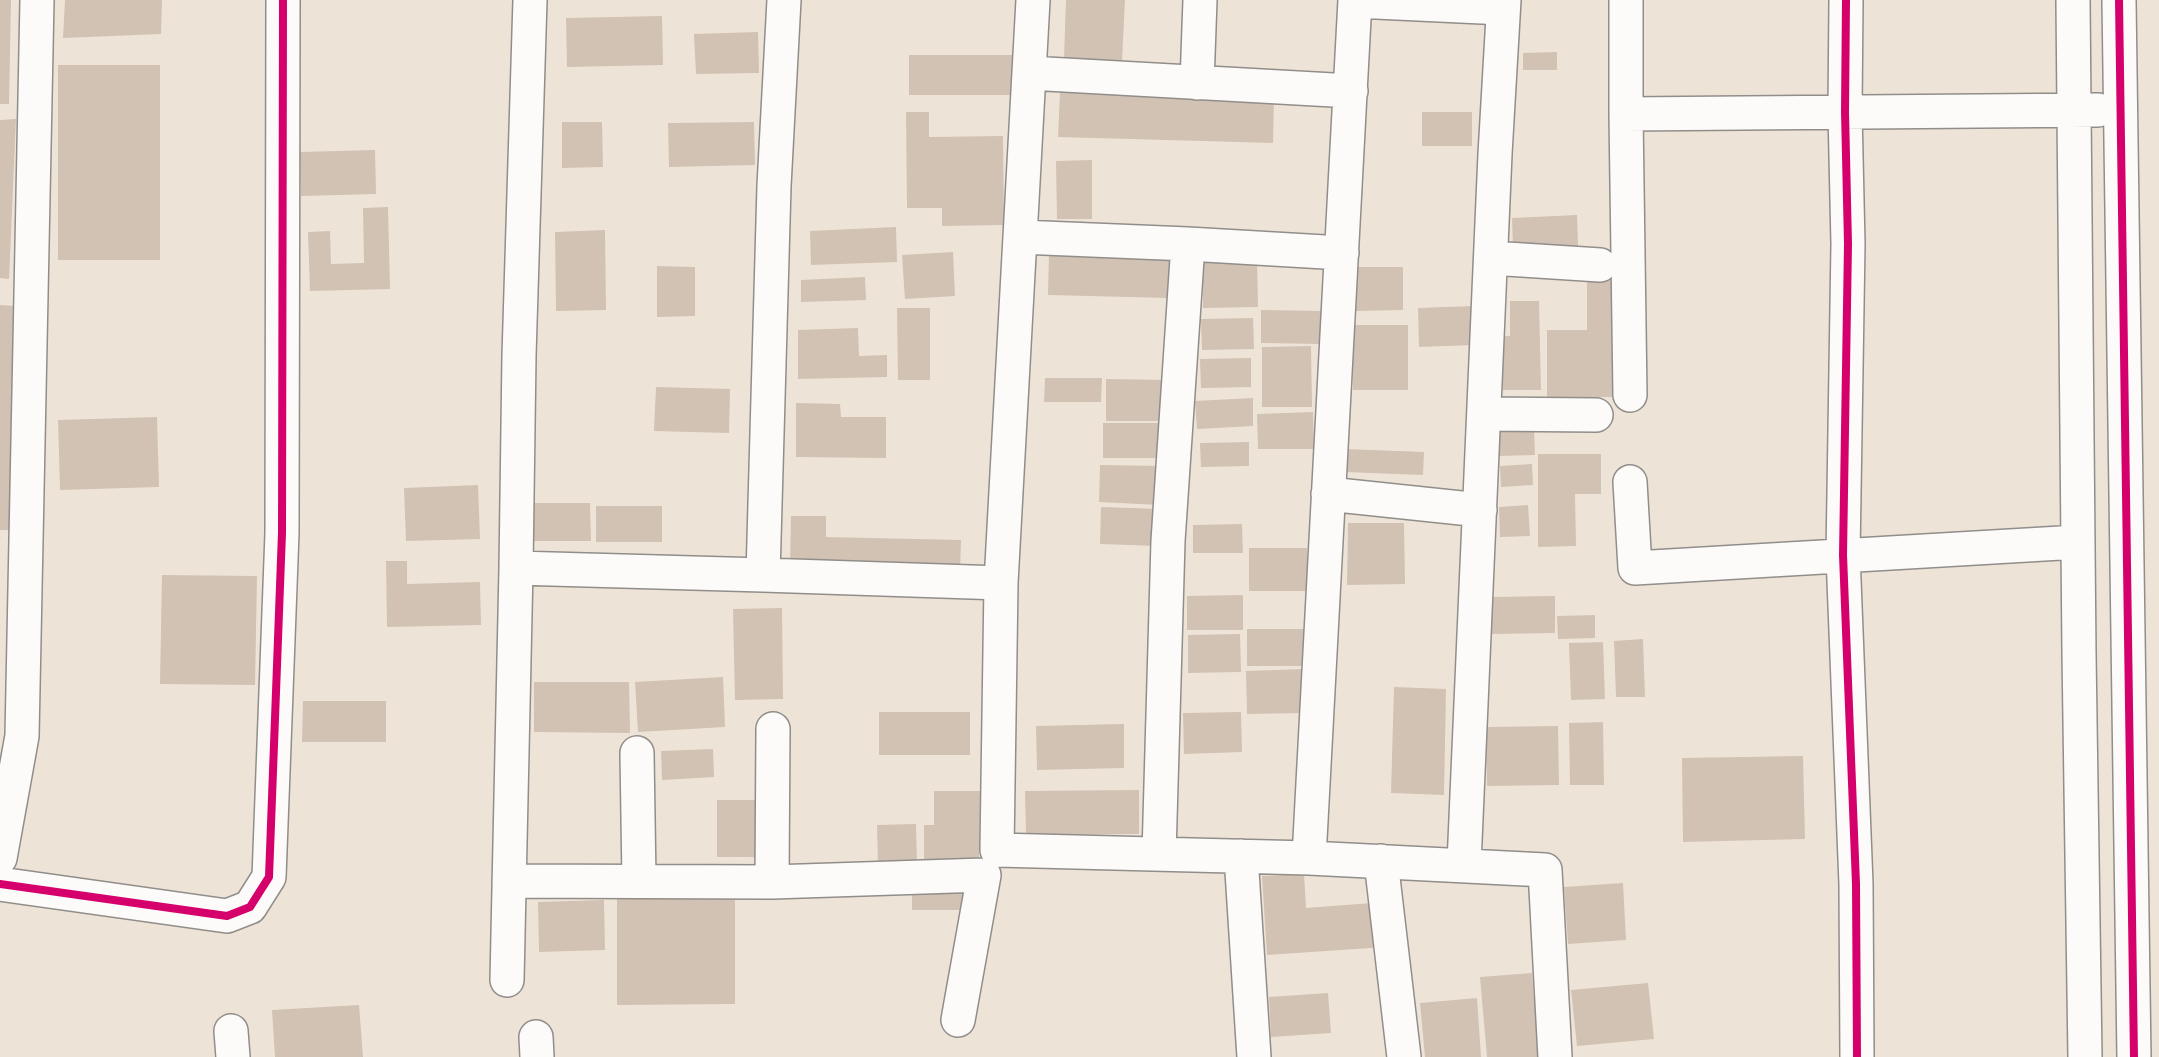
<!DOCTYPE html>
<html>
<head>
<meta charset="utf-8">
<style>
	body { margin:0 }
	canvas { display:block; background:#ede4d7 }
</style>
</head>
<body>
<canvas width="2159" height="1057"></canvas>
<script>
const g = document.querySelector('canvas').getContext('2d');
g.lineJoin = 'round';
function paint(path, color) { g.fillStyle = color; g.fill(path, 'evenodd'); }
const toPath = rows => new Path2D(rows.map(r => 'M' + r).join(''));
function stroke(path, color, width, dash) { g.strokeStyle = color; g.lineWidth = width; g.lineCap = dash ? 'butt' : 'round'; g.setLineDash(dash || []); g.stroke(path); }
paint(toPath([
	[0,0,11,0,9,104,0,104],
	[65,0,162,0,161,34,63,38],
	[1066,0,1125,0,1122,61,1064,58],
	[662,16,663,65,567,67,566,18],
	[758,32,759,73,696,74,694,34],
	[1557,52,1557,70,1523,70,1523,53],
	[909,55,1013,55,1014,95,909,95],
	[58,65,160,65,160,260,58,260],
	[1060,92,1274,98,1273,143,1058,137],
	[906,112,929,112,929,137,1003,136,1004,225,942,226,942,208,907,208],
	[1422,112,1472,112,1472,146,1422,146],
	[16,119,9,279,0,278,0,120],
	[562,122,602,122,603,167,562,168],
	[754,122,755,165,669,167,668,123],
	[375,150,376,194,301,196,300,152],
	[1092,160,1092,219,1057,219,1056,161],
	[388,207,390,289,310,291,308,232,330,231,331,264,364,263,363,208],
	[1577,215,1578,246,1513,248,1512,218],
	[896,227,897,262,811,265,810,231],
	[605,230,606,310,556,311,555,232],
	[953,252,955,296,905,299,902,255],
	[1049,252,1171,254,1170,298,1048,295],
	[1257,258,1258,307,1203,308,1203,259],
	[657,266,695,267,695,316,657,317],
	[1355,267,1403,267,1403,310,1356,311],
	[1587,276,1616,276,1617,397,1547,397,1547,330,1587,330],
	[865,277,866,300,801,302,801,280],
	[1510,301,1539,301,1541,390,1503,390,1503,336,1510,336],
	[0,305,16,306,9,530,0,530],
	[1473,306,1474,345,1419,347,1418,308],
	[897,308,930,308,930,380,898,380],
	[1261,310,1322,311,1321,344,1261,343],
	[1253,318,1254,349,1202,350,1201,319],
	[1353,325,1408,325,1408,390,1353,390],
	[858,328,859,356,887,355,887,377,798,379,798,330],
	[1311,346,1312,407,1262,407,1262,347],
	[1251,358,1251,387,1201,388,1200,359],
	[1045,378,1102,378,1101,402,1044,402],
	[1106,379,1167,380,1167,421,1106,421],
	[656,387,730,389,729,433,654,431],
	[1253,398,1253,426,1197,429,1195,401],
	[796,403,840,404,841,417,886,417,886,458,796,457],
	[1313,412,1314,449,1258,449,1257,414],
	[157,417,159,487,60,490,58,420],
	[1103,423,1160,423,1160,458,1103,458],
	[1534,430,1535,455,1499,456,1498,431],
	[1249,442,1249,466,1201,467,1200,443],
	[1345,449,1424,452,1423,475,1344,472],
	[1538,454,1601,454,1601,494,1575,494,1576,546,1538,547],
	[1532,464,1533,485,1501,487,1500,466],
	[1100,465,1161,466,1160,505,1099,502],
	[478,485,480,539,406,541,404,488],
	[534,503,590,503,591,541,534,541],
	[1528,505,1530,536,1500,537,1499,507],
	[596,506,662,506,662,542,596,542],
	[1101,507,1159,509,1157,546,1100,544],
	[791,516,826,516,826,537,961,540,960,573,790,568],
	[1348,523,1404,523,1405,584,1347,585],
	[1242,524,1243,553,1193,553,1193,525],
	[1249,548,1307,548,1307,591,1249,591],
	[386,561,407,561,407,584,480,582,481,625,387,627],
	[162,575,257,576,255,685,160,684],
	[1243,595,1243,630,1187,630,1187,596],
	[1555,596,1555,633,1492,634,1492,597],
	[782,608,783,699,735,700,733,609],
	[1595,615,1595,638,1558,639,1557,616],
	[1247,629,1307,629,1306,666,1247,666],
	[1240,634,1241,672,1188,673,1188,635],
	[1643,639,1645,697,1616,697,1614,641],
	[1603,642,1605,699,1571,700,1569,643],
	[1304,669,1304,713,1247,714,1246,671],
	[723,677,725,727,638,732,635,682],
	[534,682,629,682,630,733,534,732],
	[1394,687,1446,689,1444,795,1391,793],
	[303,701,386,701,386,742,302,742],
	[879,712,970,712,970,755,879,755],
	[1241,712,1242,752,1184,754,1183,713],
	[1603,722,1604,785,1570,785,1569,723],
	[1124,724,1124,768,1037,770,1036,726],
	[1558,726,1559,785,1487,786,1486,727],
	[713,749,714,777,662,780,661,751],
	[1803,756,1805,839,1683,842,1682,758],
	[1139,790,1139,834,1026,835,1025,791],
	[934,791,980,791,979,870,924,870,924,825,934,825],
	[717,800,762,800,762,857,717,857],
	[916,824,917,865,878,867,877,825],
	[1304,874,1306,908,1372,903,1385,947,1267,955,1262,876],
	[912,880,969,880,969,910,912,910],
	[1623,883,1626,940,1568,944,1564,887],
	[617,884,735,897,735,1004,617,1005],
	[604,900,605,950,539,952,538,902],
	[1532,973,1539,1057,1487,1057,1480,977],
	[1648,983,1654,1039,1577,1046,1571,990],
	[1328,993,1331,1033,1271,1037,1269,997],
	[1477,998,1481,1057,1425,1057,1420,1003],
	[359,1005,363,1057,275,1057,272,1010]
]), '#d2c2b3');
const minor = toPath([
	[1626,0,1626,114,1630,395],
	[1846,0,1845,112,1848,244,1843,555,1856,884,1857,1057],
	[2073,0,2079,653,2085,1057],
	[2119,0,2134,1057],
	[1355,1,1503,8],
	[1029,73,1351,91],
	[1197,83,1200,0],
	[1626,114,2098,110],
	[1020,237,1188,244,1342,253],
	[1491,258,1600,265],
	[1485,414,1596,415],
	[1630,482,1635,568,2078,542],
	[1328,494,1480,510],
	[516,568,763,575,774,186,784,0],
	[763,575,1001,583,1033,0],
	[1001,583,997,850,1309,858,1545,870,1555,1057],
	[637,753,639,881],
	[1159,854,1168,541,1188,244],
	[1241,856,1254,1057],
	[0,858,22,736,37,0],
	[1309,858,1355,0],
	[1381,861,1404,1057],
	[1464,864,1495,154,1504,0],
	[509,881,772,882,984,875,958,1020],
	[772,882,773,729],
	[0,884,227,916,250,907,269,877,282,533,283,0],
	[507,980,516,568,519,356,530,0],
	[231,1031,233,1057],
	[536,1037,537,1057]
]);
stroke(minor, '#918d8a', 36);
stroke(minor, '#fcfbf9', 33);
stroke(toPath([
	[1846,0,1845,112,1848,244,1843,555,1856,884,1857,1057],
	[2119,0,2134,1057],
	[0,884,227,916,250,907,269,877,282,533,283,0]
]), '#d6006c', 8);
</script>
</body>
</html>
